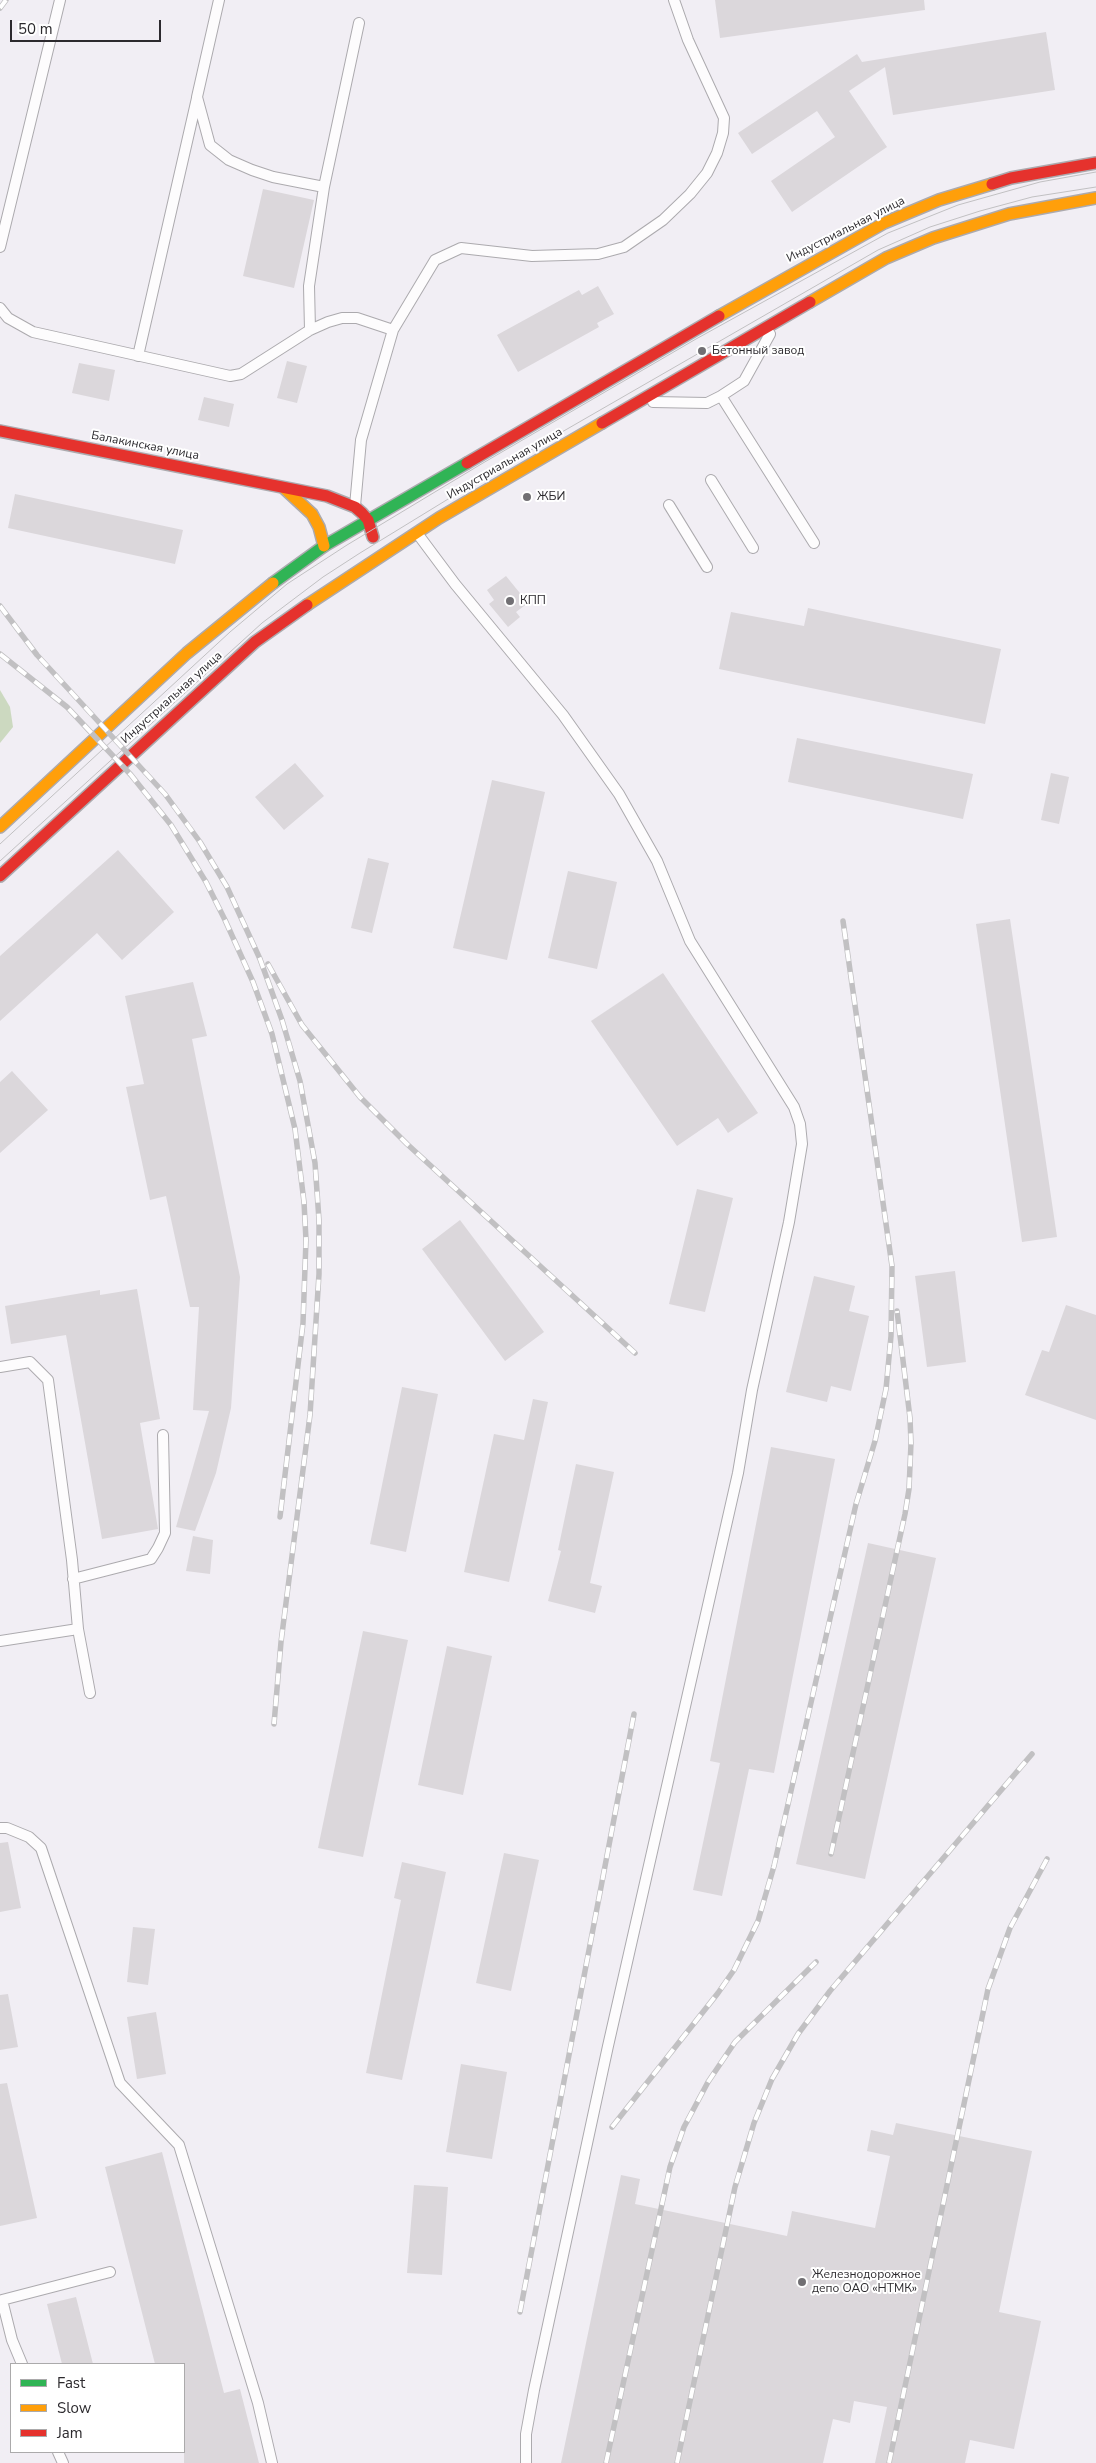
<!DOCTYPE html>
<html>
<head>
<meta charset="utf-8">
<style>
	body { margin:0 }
	#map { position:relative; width:1096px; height:2463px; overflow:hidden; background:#f1eef4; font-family:"Nunito Sans",sans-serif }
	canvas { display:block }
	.legend { position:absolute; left:10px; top:2363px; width:175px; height:90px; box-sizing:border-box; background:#fff; border:1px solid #abaaab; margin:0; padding:6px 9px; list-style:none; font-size:15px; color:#2c2a2e }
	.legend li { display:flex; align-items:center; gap:10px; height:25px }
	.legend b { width:25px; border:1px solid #abaaab }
	.scale { position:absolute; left:10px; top:20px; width:151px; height:22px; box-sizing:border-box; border:2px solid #2c2a2e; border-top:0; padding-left:6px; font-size:15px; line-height:18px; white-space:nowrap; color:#2c2a2e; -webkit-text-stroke:4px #fff; paint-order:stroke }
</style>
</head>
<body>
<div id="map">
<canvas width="1096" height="2463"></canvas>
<ul class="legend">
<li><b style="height:6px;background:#30b455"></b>Fast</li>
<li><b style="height:6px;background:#ff9f0a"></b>Slow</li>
<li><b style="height:6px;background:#e5322d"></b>Jam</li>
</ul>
<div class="scale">50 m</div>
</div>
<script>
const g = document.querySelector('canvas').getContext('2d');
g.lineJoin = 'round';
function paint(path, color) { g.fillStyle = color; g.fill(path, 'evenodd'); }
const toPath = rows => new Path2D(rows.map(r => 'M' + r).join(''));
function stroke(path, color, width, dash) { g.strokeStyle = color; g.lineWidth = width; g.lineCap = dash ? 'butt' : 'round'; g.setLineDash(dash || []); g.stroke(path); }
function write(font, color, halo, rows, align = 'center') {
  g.font = font + ' "Nunito Sans",sans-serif'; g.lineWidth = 4; g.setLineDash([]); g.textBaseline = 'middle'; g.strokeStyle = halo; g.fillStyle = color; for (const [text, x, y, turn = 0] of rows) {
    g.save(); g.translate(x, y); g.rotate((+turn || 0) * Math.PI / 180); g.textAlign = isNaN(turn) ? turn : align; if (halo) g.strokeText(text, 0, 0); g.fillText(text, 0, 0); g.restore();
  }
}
paint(toPath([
	[0,690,10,707,13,727,0,743]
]), '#ccd9c0');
paint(toPath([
	[715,0,924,0,925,10,720,38],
	[1046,32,1055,90,893,115,885,67,849,91,887,147,792,212,771,181,835,137,817,111,752,154,738,133,857,54,862,62],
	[263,189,314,200,294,288,243,276],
	[598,286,614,314,597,323,599,327,518,372,497,335,579,290,582,295],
	[287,361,307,366,297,403,277,398],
	[79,363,115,370,109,401,72,393],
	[204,397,234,404,229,427,198,420],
	[15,494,183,530,175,564,8,528],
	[506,576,528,603,516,612,520,617,508,627,489,604,494,600,487,590],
	[808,608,1001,649,985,724,719,669,731,612,804,626],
	[797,738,973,774,963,819,788,782],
	[295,763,324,796,284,830,255,797],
	[1051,773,1069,777,1059,824,1041,820],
	[492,780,545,792,507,960,453,948],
	[118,850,174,912,122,960,97,933,0,1021,0,956],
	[368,858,389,863,372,933,351,928],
	[568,871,617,882,597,969,548,958],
	[1010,919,1057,1237,1022,1242,976,924],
	[663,973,758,1113,728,1133,718,1118,677,1146,591,1021],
	[193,982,207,1036,192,1039,240,1277,231,1408,216,1473,195,1531,176,1527,209,1411,193,1410,199,1307,190,1307,166,1196,150,1200,126,1087,144,1084,125,996],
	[12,1071,48,1110,0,1153,0,1082],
	[697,1189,733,1198,705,1312,669,1304],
	[460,1220,544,1332,505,1361,422,1249],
	[955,1271,966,1362,927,1367,915,1276],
	[814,1276,855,1286,849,1311,869,1316,851,1391,831,1386,827,1402,786,1392],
	[137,1289,160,1419,140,1423,158,1529,102,1539,66,1335,11,1344,5,1306,100,1290,100,1295],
	[1066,1305,1096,1315,1096,1420,1025,1395,1042,1350,1049,1352],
	[402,1387,438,1394,406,1552,370,1544],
	[533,1399,548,1402,509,1582,464,1572,494,1434,524,1440],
	[771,1447,835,1459,774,1773,749,1769,722,1896,693,1890,720,1763,710,1761],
	[576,1464,614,1472,590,1583,602,1586,595,1613,548,1601,561,1551,558,1550],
	[193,1536,213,1540,210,1574,186,1571],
	[868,1543,936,1558,865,1879,796,1864],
	[363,1631,408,1640,363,1857,318,1848],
	[447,1646,492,1656,463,1795,418,1785],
	[8,1842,21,1908,0,1912,0,1843],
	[504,1853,539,1860,511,1991,476,1983],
	[402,1862,446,1872,402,2080,366,2073,401,1900,394,1898],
	[133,1927,155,1929,148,1985,127,1982],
	[8,1994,18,2047,0,2050,0,1995],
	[156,2012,166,2074,137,2079,127,2017],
	[461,2064,507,2072,492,2159,446,2152],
	[7,2083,37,2218,0,2226,0,2084],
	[896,2123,1032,2151,999,2312,1041,2321,1014,2449,970,2440,965,2463,875,2463,887,2407,854,2401,850,2423,833,2419,823,2463,561,2463,621,2175,640,2179,635,2204,787,2236,792,2211,875,2228,890,2156,867,2151,871,2130,893,2135],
	[162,2152,224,2393,240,2389,259,2463,184,2463,184,2364,155,2364,105,2167],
	[414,2185,448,2187,442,2275,407,2273],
	[76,2297,93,2364,62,2364,47,2304]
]), '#dbd7db');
const lane = toPath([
	[219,0,197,97,210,145,229,160,252,170,273,177,324,187,309,286,310,330],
	[324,187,359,23],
	[0,247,60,0],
	[0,308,8,318,33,332,230,376,241,374,310,330,328,322,342,318,357,318,393,330],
	[138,356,197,98],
	[721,396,814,543],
	[653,402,707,403,721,396,744,381,770,334],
	[711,480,753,548],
	[669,505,707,567],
	[355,506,361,440,393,330,435,260,461,248,532,256,598,254,624,247,663,220,690,194,707,173,717,153,723,133,724,118,688,40,674,0],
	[417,533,455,584,563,715,619,794,657,861,690,941,794,1107,800,1124,802,1144,789,1222,752,1390,738,1473,608,2046,534,2390,526,2434,526,2463],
	[0,1367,30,1362,48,1380,72,1560,78,1629,90,1693],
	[73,1579,151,1559,158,1548,165,1533,163,1435],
	[0,1641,78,1629],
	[0,1828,7,1828,29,1837,41,1848,120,2083,179,2145,258,2403,272,2463],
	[2,2300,110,2272],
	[0,2301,2,2300,12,2340,22,2364],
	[58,2452,63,2463]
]);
const fast = toPath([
	[273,583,324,546,467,463]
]);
const slow = toPath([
	[810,302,886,258,933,238,1009,214,1096,198],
	[719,316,884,223,939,200,992,184],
	[285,489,312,514,319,527,324,546],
	[307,605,439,518,602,423],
	[0,827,187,653,273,583]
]);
const jam = toPath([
	[992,184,1011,178,1096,163],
	[602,423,810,302],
	[0,431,327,496,355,507,362,513,368,520,373,537],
	[467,463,719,316],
	[0,876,255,642,307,605]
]);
stroke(lane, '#acaaae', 12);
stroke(fast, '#acaaae', 14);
stroke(slow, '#acaaae', 14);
stroke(jam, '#acaaae', 14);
stroke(lane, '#fdfcfd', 10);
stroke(fast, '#30b455', 11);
stroke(slow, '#ff9f0a', 11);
stroke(jam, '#e5322d', 11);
stroke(toPath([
	[0,844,230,632,287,584,347,545,483,463,696,339,888,233,958,205,1040,182,1096,172],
	[0,861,262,623,323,577,360,553,489,474,878,250,930,227,980,211,1032,197,1096,187]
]), '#c1c0c2', 1);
const rail = toPath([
	[0,8,6,0],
	[0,606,37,655,165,794,200,842,227,887,260,959,282,1020,300,1081,315,1163,319,1220,319,1274,310,1415,281,1642,274,1724],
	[0,654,67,707,131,775,171,825,206,882,225,920,253,982,272,1034,295,1129,304,1202,306,1240,303,1323,280,1517],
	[268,964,302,1025,360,1097,407,1144,635,1353],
	[831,1854,905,1514,909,1489,911,1443,910,1418,897,1311],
	[612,2127,718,1993,734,1970,758,1921,774,1866,856,1504,875,1441,886,1389,891,1336,892,1266,843,921],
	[520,2312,634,1714],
	[606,2463,670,2167,684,2127,708,2082,735,2042,816,1962],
	[677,2463,735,2187,754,2123,772,2079,798,2034,830,1991,1032,1754],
	[889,2463,988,1989,1010,1928,1047,1859]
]);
stroke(rail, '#c1c0c2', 5.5);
stroke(rail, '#fff', 4, [11]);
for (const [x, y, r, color] of [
	[702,351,5,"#716f73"],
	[527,497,5,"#716f73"],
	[510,601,5,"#716f73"],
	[802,2282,5,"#716f73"]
]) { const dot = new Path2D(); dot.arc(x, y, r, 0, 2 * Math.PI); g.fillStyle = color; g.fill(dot); stroke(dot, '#fff', 2); }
write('12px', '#2c2a2e', '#fff', [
	["Индустриальная улица",846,230,-27],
	["Балакинская улица",145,446,11],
	["Индустриальная улица",505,464,-30],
	["Индустриальная улица",172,698,-42]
]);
write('12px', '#2c2a2e', '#fff', [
	["Бетонный завод",712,351],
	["ЖБИ",537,497],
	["КПП",520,601],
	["Железнодорожное",812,2275],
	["депо ОАО «НТМК»",812,2289]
], 'left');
</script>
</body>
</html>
